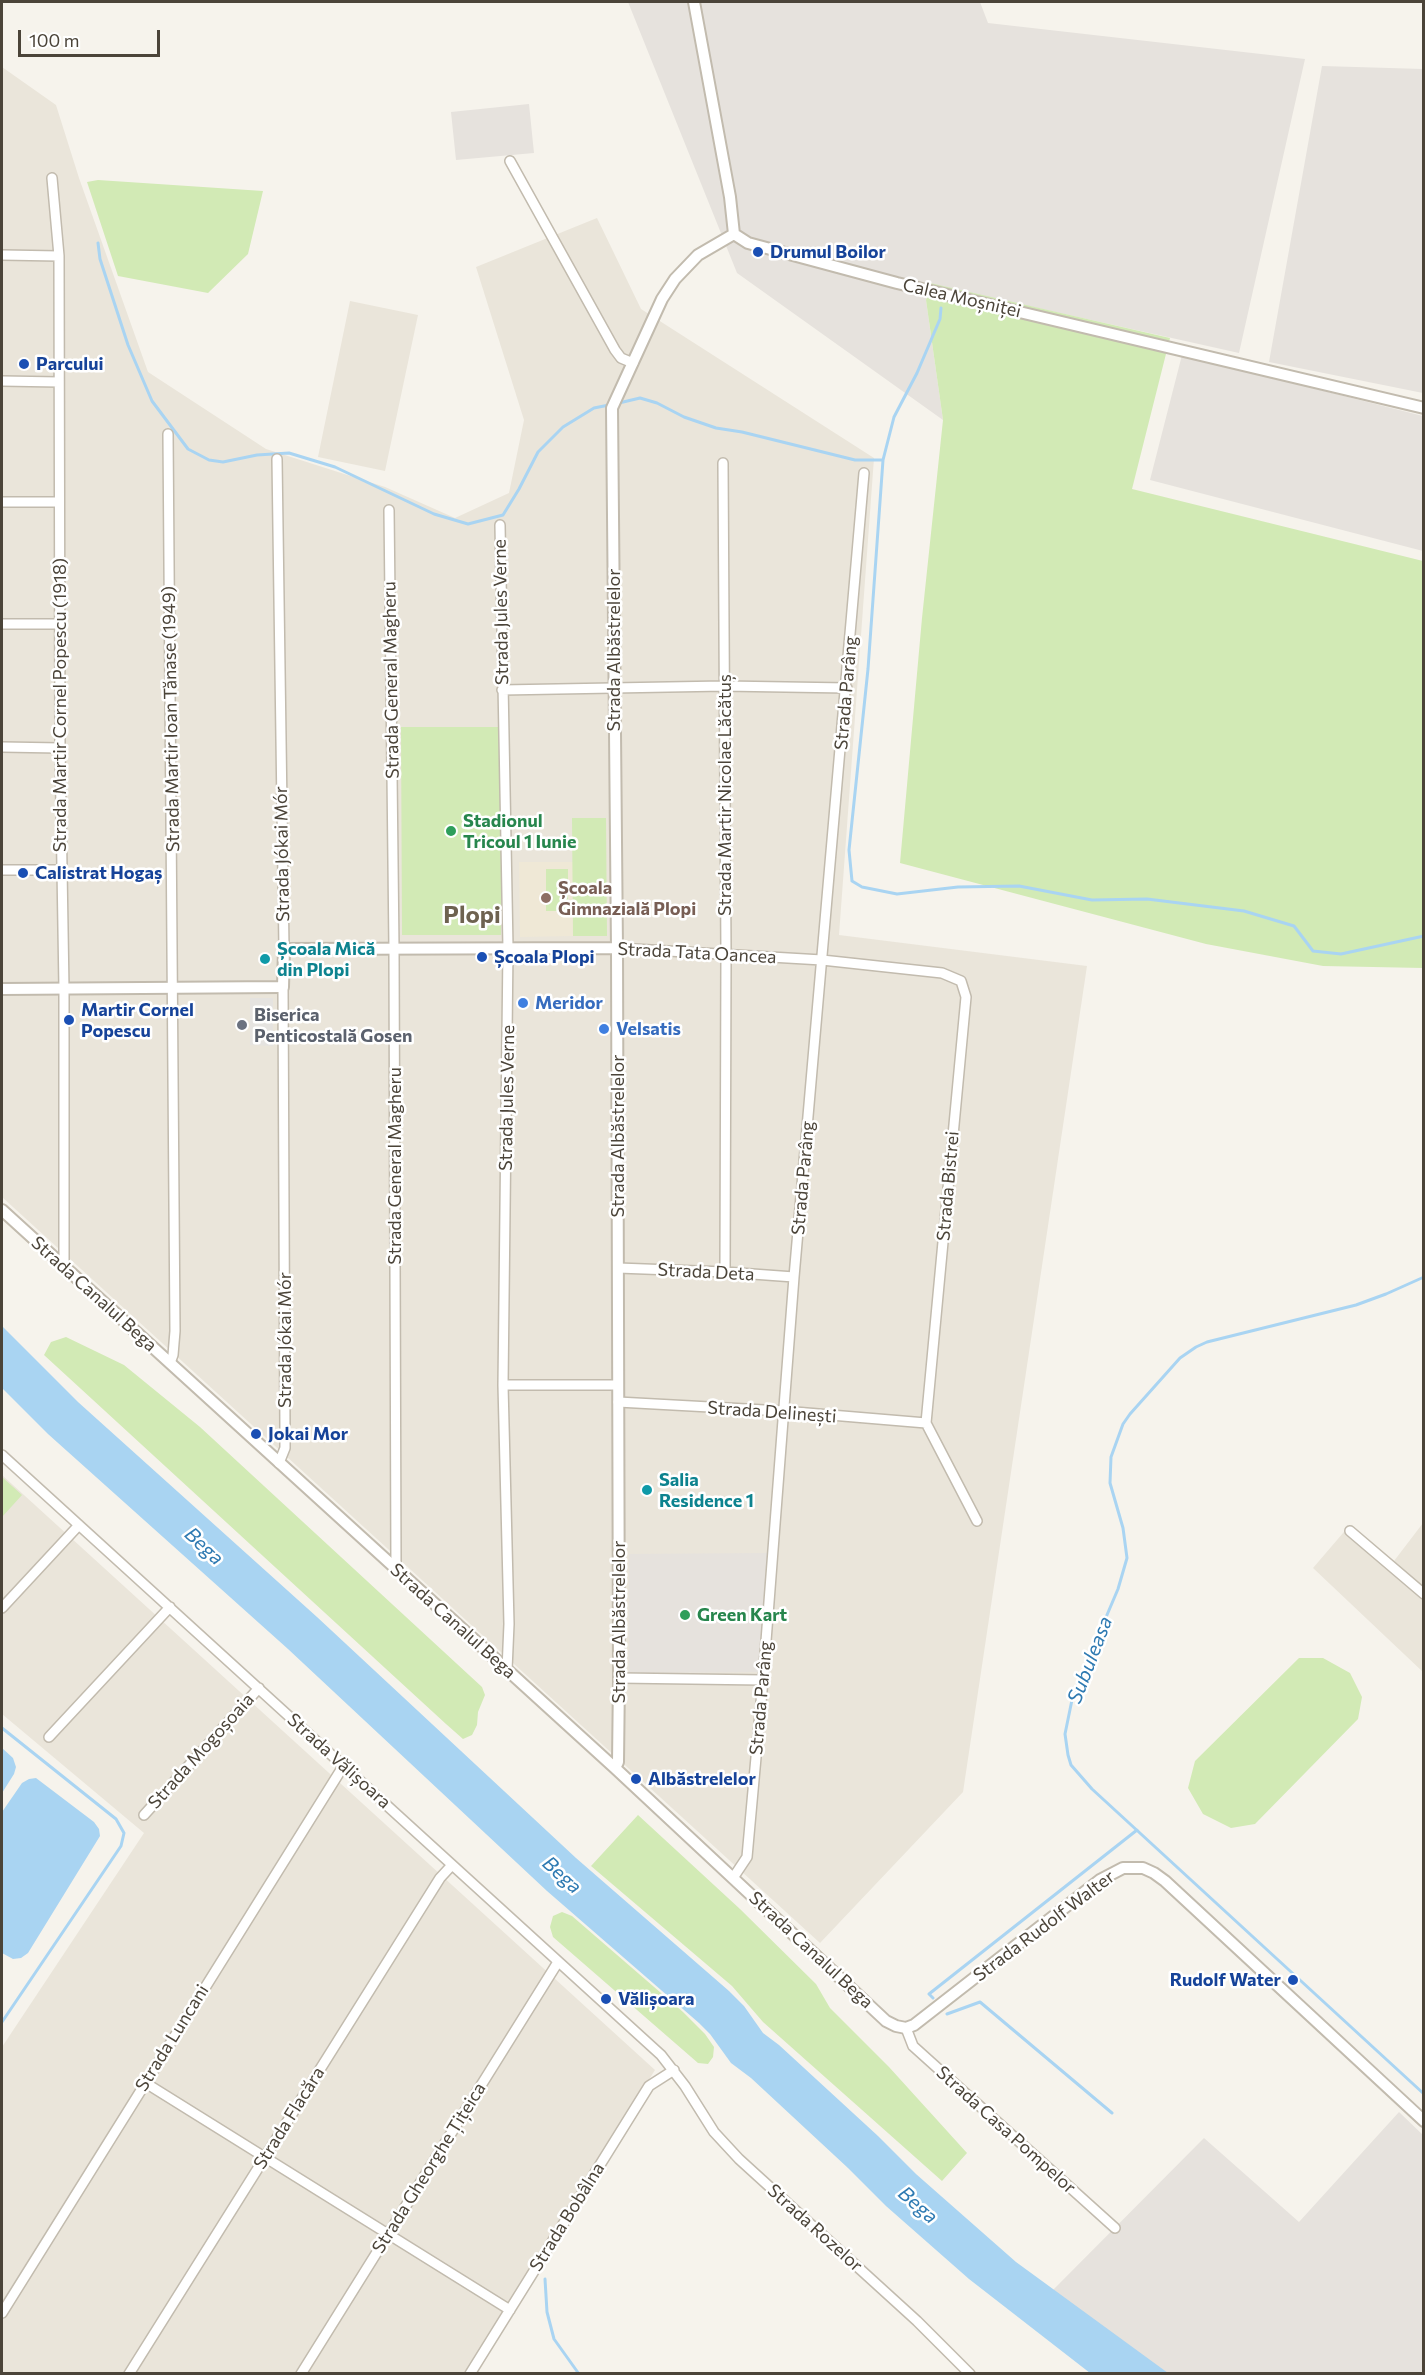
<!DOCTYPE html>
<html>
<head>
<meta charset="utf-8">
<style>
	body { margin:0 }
	#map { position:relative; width:1425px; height:2375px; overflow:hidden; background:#f6f3ec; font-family:Commissioner,sans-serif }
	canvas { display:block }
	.frame { position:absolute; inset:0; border:3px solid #4b4439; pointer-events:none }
	.scale { position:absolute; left:18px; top:30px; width:142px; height:27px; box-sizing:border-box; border:3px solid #4b4439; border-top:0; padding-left:8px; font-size:18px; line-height:21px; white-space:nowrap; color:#4b4439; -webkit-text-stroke:4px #fff; paint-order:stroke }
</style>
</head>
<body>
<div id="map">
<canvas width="1425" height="2375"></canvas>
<div class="frame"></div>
<div class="scale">100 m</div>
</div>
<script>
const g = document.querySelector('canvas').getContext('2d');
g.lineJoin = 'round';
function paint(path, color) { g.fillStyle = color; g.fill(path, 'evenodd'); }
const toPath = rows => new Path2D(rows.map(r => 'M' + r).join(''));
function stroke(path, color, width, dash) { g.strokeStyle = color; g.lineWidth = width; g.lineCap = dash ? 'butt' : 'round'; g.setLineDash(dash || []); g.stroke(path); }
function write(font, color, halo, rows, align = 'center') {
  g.font = font + ' Commissioner,sans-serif'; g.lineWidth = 5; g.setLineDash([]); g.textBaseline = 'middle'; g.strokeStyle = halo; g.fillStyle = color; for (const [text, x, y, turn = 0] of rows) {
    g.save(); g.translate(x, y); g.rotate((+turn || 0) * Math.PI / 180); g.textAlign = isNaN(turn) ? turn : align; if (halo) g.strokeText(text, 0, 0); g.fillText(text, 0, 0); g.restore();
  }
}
paint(toPath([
	[2,67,56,105,79,178,148,372,266,449,385,487,455,518,509,493,524,420,476,267,597,218,641,309,874,458,839,935,1087,966,963,1792,820,1943,2,1197],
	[350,301,418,315,385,471,318,457],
	[2,1475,655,2070,464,2373,2,2373,2,2047,144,1833,2,1714],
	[1423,1523,1423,1672,1313,1568,1349,1526,1394,1561]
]), '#eae5da');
paint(toPath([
	[628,2,980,2,988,23,1305,59,1239,353,930,284,926,300,943,420,737,273],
	[1322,66,1423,69,1423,393,1269,362],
	[529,104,534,153,456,160,451,112],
	[1182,355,1423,416,1423,551,1150,480],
	[767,1553,758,1672,629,1673,629,1554],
	[1399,2112,1423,2135,1423,2373,1160,2373,1051,2292,1204,2138,1299,2222]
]), '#e6e2dd');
paint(toPath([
	[519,862,573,862,573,936,520,937]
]), '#efe8d6');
paint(toPath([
	[98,180,263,191,248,254,208,293,118,276,87,182],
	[930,283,1170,338,1132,489,1423,561,1423,968,1323,966,1206,944,900,863,922,618,943,420,926,300],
	[401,727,501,727,501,935,402,935],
	[572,818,606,818,607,936,573,936],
	[546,869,568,869,568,911,546,911],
	[66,1337,124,1365,200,1427,482,1687,485,1695,478,1712,477,1725,472,1735,463,1739,446,1724,44,1355,51,1342],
	[2,1477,22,1495,2,1517],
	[1299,1658,1323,1658,1350,1673,1362,1697,1358,1719,1255,1824,1231,1828,1203,1814,1188,1788,1195,1761],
	[638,1815,740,1909,816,1984,830,2008,889,2067,967,2153,942,2181,763,2022,732,1986,591,1866],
	[562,1912,572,1916,683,2012,705,2034,714,2047,713,2057,708,2064,698,2063,553,1937,550,1927,553,1916]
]), '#d2eab5');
paint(toPath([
	[250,998,273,998,273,1046,250,1045]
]), '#e5e3e0');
paint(toPath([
	[2,1326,78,1402,317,1617,576,1858,729,1991,744,2006,763,2033,779,2045,878,2136,916,2174,1016,2262,1168,2373,1090,2373,969,2279,886,2206,848,2168,751,2078,731,2063,710,2034,699,2023,547,1891,288,1649,48,1434,2,1388],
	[2,1748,13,1758,16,1767,14,1774,2,1793],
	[36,1778,94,1822,99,1829,100,1836,28,1953,21,1958,13,1959,2,1953,2,1812,22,1783,29,1779]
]), '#a9d4f2');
stroke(toPath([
	[98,243,100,259,128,345,152,401,188,449,209,460,223,462,257,455,289,453,335,467,434,514,468,524,503,515,519,489,538,452,563,427,594,408,609,405],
	[941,308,940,319,917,373,894,417,883,460,868,669,849,850,852,881,862,887,897,894,958,887,1019,886,1092,900,1147,899,1244,911,1294,926,1313,951,1341,954,1424,936],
	[619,403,640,398,657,403,684,417,716,428,742,432,855,460,883,460],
	[1424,1277,1386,1294,1356,1305,1207,1342,1196,1347,1180,1358,1130,1414,1123,1424,1111,1457,1110,1483,1123,1528,1127,1558,1118,1589,1073,1695,1065,1734,1068,1755,1071,1765,1092,1789,1424,2094],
	[2,1728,116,1819,124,1833,121,1846,2,2022],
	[933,1998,929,1994,1137,1830],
	[947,2014,980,2002,1112,2113],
	[545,2279,547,2312,554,2339,579,2374]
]), '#a9d4f2', 3);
const minor = toPath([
	[510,161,615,350,621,358,633,363],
	[52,178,59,256,60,748,64,989,64,1268],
	[2,255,59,256],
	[2,381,59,382],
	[168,434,175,1331,173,1355,170,1363],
	[277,459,284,949],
	[723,463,726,954,725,1272],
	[2,502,58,502],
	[389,510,394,949,396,1570],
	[500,525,508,948,503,1385,509,1624,507,1670],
	[2,624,60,624],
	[502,690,724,686,847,688],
	[2,747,60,748],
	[2,870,60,870],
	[617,948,822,960,942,973,961,981,966,997,926,1423,977,1521],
	[618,1268,725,1272,794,1277],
	[503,1385,618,1385],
	[618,1402,783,1411,926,1423],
	[2,1455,661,2055,685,2086,714,2132,739,2159,917,2321,970,2374],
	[279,1463,285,1448,285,1435,283,987],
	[1350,1531,1424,1594],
	[2,1608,79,1525],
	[619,1678,763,1680],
	[49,1737,170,1607],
	[144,1815,259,1688],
	[733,1878,747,1857,763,1680,794,1277,864,473],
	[906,2028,913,2046,1115,2228],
	[144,2082,510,2310],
	[2,2313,344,1765],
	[129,2374,440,1878,452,1865],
	[301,2374,558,1962],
	[470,2374,649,2086,674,2070]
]);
const tertiary = toPath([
	[694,2,730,197,734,234,748,243,897,283,1424,408],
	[2,989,283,987,284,949,617,948],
	[2,1210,615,1768,886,2021,896,2026,906,2028,914,2025,1100,1880,1123,1868,1143,1868,1154,1873,1165,1881,1424,2121],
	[615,1768,618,1762,619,1678,617,948,612,408,662,299,675,279,698,255,734,234]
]);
stroke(minor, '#c2bbae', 12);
stroke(tertiary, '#c2bbae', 14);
stroke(minor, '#fff', 9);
stroke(tertiary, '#fff', 10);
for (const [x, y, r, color] of [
	[758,252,6,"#1a4fb4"],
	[24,364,6,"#1a4fb4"],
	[451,831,6,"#2e9e5b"],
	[23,873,6,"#1a4fb4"],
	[546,898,6,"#8d6e63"],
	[482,957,6,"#1a4fb4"],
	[265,959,6,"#0f9aa8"],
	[523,1003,6,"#3f7fe0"],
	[69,1020,6,"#1a4fb4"],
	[242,1025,6,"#6b7280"],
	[604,1029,6,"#3f7fe0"],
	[256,1434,6,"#1a4fb4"],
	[647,1490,6,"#0f9aa8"],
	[685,1615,6,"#2e9e5b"],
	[636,1779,6,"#1a4fb4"],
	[1293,1980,6,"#1a4fb4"],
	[606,1999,6,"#1a4fb4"]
]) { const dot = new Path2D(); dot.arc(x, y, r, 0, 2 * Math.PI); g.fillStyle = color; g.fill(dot); stroke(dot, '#fff', 2); }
write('bold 18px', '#164399', '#fff', [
	["Drumul Boilor",770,252],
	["Parcului",36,364],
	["Calistrat Hogaș",35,873],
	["Școala Plopi",494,957],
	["Martir Cornel",81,1010],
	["Popescu",81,1031],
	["Jokai Mor",268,1434],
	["Albăstrelelor",648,1779],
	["Rudolf Water",1281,1980,"right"],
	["Vălișoara",618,1999]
], 'left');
write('18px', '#4b4439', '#fff', [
	["Calea Moșniței",962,298,13],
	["Strada Jules Verne",501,612,-91],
	["Strada Albăstrelelor",614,650,-90],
	["Strada General Magheru",391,680,-91],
	["Strada Parâng",846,693,-85],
	["Strada Martir Cornel Popescu (1918)",60,705,-90],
	["Strada Martir Ioan Tănase (1949)",171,719,-91],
	["Strada Martir Nicolae Lăcătuș",725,795,-90],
	["Strada Jókai Mór",282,854,-91],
	["Strada Tata Oancea",697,953,3],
	["Strada Jules Verne",507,1098,-89],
	["Strada Albăstrelelor",618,1136,-90],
	["Strada General Magheru",395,1166,-90],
	["Strada Parâng",803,1178,-85],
	["Strada Bistrei",948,1186,-85],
	["Strada Deta",706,1272,3],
	["Strada Canalul Bega",94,1294,42],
	["Strada Jókai Mór",285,1340,-90],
	["Strada Delinești",772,1412,4],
	["Strada Canalul Bega",453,1621,42],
	["Strada Albăstrelelor",619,1622,-90],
	["Strada Parâng",761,1698,-85],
	["Strada Mogoșoaia",201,1751,-48],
	["Strada Vălișoara",339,1761,42],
	["Strada Rudolf Walter",1044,1926,-37],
	["Strada Canalul Bega",811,1950,43],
	["Strada Luncani",172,2038,-58],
	["Strada Flacăra",289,2118,-58],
	["Strada Casa Pompelor",1006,2130,42],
	["Strada Gheorghe Țițeica",429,2168,-58],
	["Strada Bobâlna",567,2217,-58],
	["Strada Rozelor",815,2228,42]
]);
write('bold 18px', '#27864d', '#fff', [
	["Stadionul",463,821],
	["Tricoul 1 Iunie",463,842],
	["Green Kart",697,1615]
], 'left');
write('bold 18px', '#785e54', '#fff', [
	["Școala",558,888],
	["Gimnazială Plopi",558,909]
], 'left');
write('bold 18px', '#0d838f', '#fff', [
	["Școala Mică",277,949],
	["din Plopi",277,970],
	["Salia",659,1480],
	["Residence 1",659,1501]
], 'left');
write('bold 18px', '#366cbe', '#fff', [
	["Meridor",535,1003],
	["Velsatis",616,1029]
], 'left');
write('bold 18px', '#5b616d', '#fff', [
	["Biserica",254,1015],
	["Penticostală Gosen",254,1036]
], 'left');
write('italic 20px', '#2e7ab2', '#fff', [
	["Bega",204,1546,43],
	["Subuleasa",1090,1660,-69],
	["Bega",562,1875,42],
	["Bega",918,2205,41]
]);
write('bold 24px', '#6e6250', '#fff', [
	["Plopi",472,915]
]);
</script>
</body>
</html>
